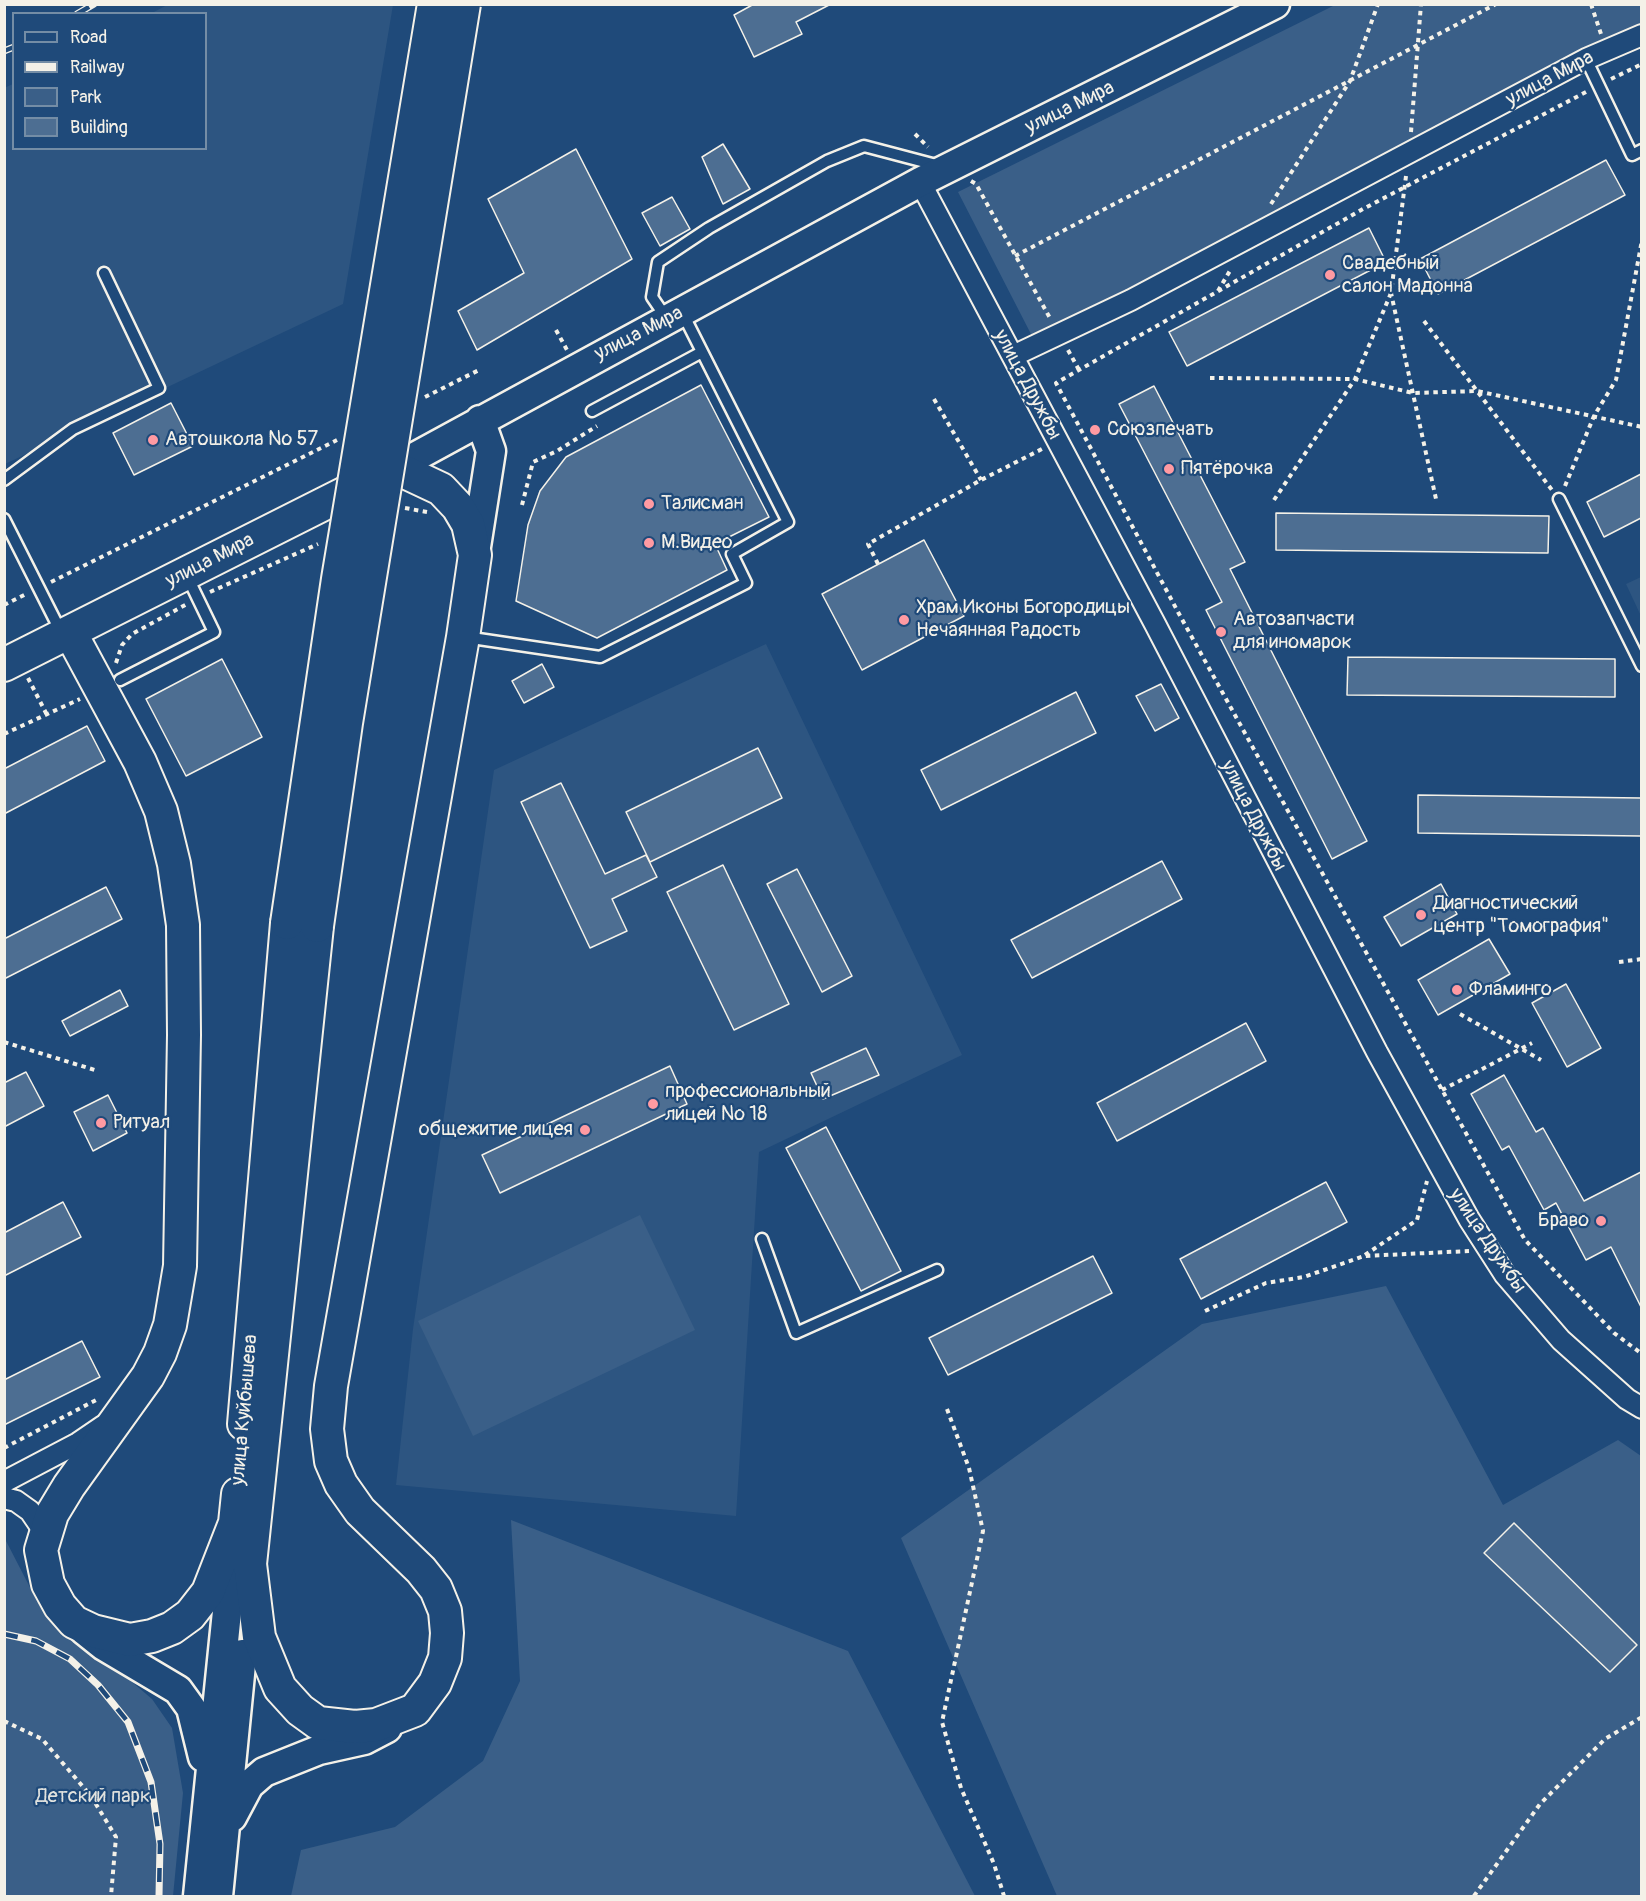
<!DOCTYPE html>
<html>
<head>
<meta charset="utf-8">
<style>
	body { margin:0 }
	#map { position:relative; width:1646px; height:1901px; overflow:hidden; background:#1f4a7a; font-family:Pangolin,sans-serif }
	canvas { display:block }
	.frame { position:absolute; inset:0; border:6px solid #f4f1e8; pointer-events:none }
	.legend { position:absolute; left:12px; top:12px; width:195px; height:138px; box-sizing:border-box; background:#1f4a7a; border:2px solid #748da6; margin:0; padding:8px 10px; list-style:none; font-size:18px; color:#f4f1e8 }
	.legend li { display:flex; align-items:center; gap:12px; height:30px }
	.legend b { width:30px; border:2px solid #748da6 }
</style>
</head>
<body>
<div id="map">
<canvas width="1646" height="1901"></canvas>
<div class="frame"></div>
<ul class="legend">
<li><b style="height:8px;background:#1f4a7a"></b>Road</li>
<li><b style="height:8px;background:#f4f1e8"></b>Railway</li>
<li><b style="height:16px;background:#3a5f88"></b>Park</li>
<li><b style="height:16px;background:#4d6e92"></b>Building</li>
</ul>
</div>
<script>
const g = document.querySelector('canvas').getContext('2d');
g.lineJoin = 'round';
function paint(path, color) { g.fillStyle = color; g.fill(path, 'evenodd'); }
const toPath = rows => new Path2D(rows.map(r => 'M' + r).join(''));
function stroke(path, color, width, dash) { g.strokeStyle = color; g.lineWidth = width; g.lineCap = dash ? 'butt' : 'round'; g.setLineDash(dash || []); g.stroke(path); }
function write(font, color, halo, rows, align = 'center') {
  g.font = font + ' Pangolin,sans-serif'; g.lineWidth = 4.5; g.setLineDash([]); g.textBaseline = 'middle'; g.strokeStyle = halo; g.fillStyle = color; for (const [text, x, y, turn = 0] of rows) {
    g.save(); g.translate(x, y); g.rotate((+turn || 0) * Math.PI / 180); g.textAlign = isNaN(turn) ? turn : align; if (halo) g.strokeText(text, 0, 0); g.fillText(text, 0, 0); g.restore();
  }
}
paint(toPath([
	[169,4,393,5,343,304,5,464,4,88,13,84,14,148,206,148,206,14,152,13],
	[1641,577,1641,616,1626,584],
	[766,644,962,1055,759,1152,736,1516,396,1485,413,1329,494,770]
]), '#2d5581');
paint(toPath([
	[1335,5,1641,5,1641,25,1538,75,1033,338,958,192],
	[640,1215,695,1330,473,1436,418,1321],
	[1386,1286,1503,1505,1618,1440,1641,1456,1641,1896,1057,1896,901,1538,1202,1324],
	[511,1520,848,1651,975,1896,291,1896,301,1850,395,1827,483,1761,520,1681],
	[5,1539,37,1601,152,1699,172,1728,183,1793,173,1896,5,1896]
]), '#3a5f88');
const building = toPath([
	[754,4,831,4,796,22,802,34,754,57,734,15,754,4],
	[723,144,750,189,723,204,702,157,723,144],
	[576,149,632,259,477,350,458,311,524,273,488,199,576,149],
	[1606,160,1625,195,1438,294,1420,259,1606,160],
	[672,197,690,229,660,246,642,213,672,197],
	[1369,228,1386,262,1187,366,1169,332,1369,228],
	[701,385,769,517,715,544,727,570,597,638,516,601,528,525,540,491,566,457,701,385],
	[1154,386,1245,562,1230,569,1367,841,1332,859,1206,610,1222,602,1119,404,1154,386],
	[171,403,193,446,134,475,113,433,171,403],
	[1641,474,1641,518,1604,537,1587,502,1641,474],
	[1276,513,1549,516,1548,553,1276,550,1276,513],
	[924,540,964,616,862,670,822,594,924,540],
	[1348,657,1615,659,1615,697,1347,695,1348,657],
	[222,659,262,737,186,776,146,699,222,659],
	[542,664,554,687,524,703,512,681,542,664],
	[1161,684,1179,718,1155,731,1136,696,1161,684],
	[1076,692,1096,733,941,810,921,770,1076,692],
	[87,726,105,761,4,814,4,769,87,726],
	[758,748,782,798,650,862,626,812,758,748],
	[561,783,605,874,646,855,657,877,612,899,627,931,590,948,521,802,561,783],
	[1418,795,1641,798,1641,836,1418,833,1418,795],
	[1162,861,1182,899,1032,978,1011,940,1162,861],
	[723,865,789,1004,734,1030,667,892,723,865],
	[797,869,852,976,822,992,767,884,797,869],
	[1441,884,1457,914,1401,946,1384,917,1441,884],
	[106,887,122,919,4,979,4,939,106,887],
	[1489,939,1510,974,1438,1015,1418,980,1489,939],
	[1566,984,1601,1048,1567,1067,1532,1003,1566,984],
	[120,990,128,1006,70,1036,62,1021,120,990],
	[1246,1023,1266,1061,1117,1141,1097,1103,1246,1023],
	[866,1048,879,1075,823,1099,811,1073,866,1048],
	[670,1066,687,1104,500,1193,482,1155,670,1066],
	[26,1072,44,1106,4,1127,4,1083,26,1072],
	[1504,1075,1536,1132,1543,1128,1584,1201,1641,1172,1641,1307,1611,1247,1586,1260,1556,1203,1544,1210,1509,1146,1502,1150,1471,1094,1504,1075],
	[108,1095,127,1133,93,1151,74,1112,108,1095],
	[826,1127,901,1271,861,1291,786,1148,826,1127],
	[1326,1182,1347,1222,1201,1299,1180,1259,1326,1182],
	[63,1202,81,1237,4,1276,4,1233,63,1202],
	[1093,1256,1112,1293,948,1375,929,1338,1093,1256],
	[82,1341,100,1377,4,1425,4,1380,82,1341],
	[1514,1523,1637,1645,1610,1672,1484,1553,1514,1523]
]);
paint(building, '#4d6e92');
stroke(building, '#f4f1e8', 1.5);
const lane = toPath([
	[1586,59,1632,155,1642,150],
	[667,319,652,297,658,262,709,228,827,161,864,146,940,166],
	[592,411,702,352],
	[4,480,73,429,159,388,104,273],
	[1559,499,1642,666],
	[4,519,61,632],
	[465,637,600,657,746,583,732,554,788,522,682,312],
	[120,680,214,632,187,576],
	[762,1239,796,1333,937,1270]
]);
const street = toPath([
	[920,182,1155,624,1377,1052,1469,1219,1505,1275,1561,1340,1627,1399,1642,1408],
	[1013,356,1131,300,1586,59,1642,35],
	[4,1482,78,1443,103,1426],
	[4,1498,16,1501,30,1511,45,1533]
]);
const secondary = toPath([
	[391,470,920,182,1275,4],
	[475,553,491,451,480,420],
	[84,1630,104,1646,178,1690,191,1708,203,1757],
	[232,1817,249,1785,264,1772,319,1750,364,1740,387,1728],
	[198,1896,234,1543],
	[218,1896,242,1654]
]);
const primary = toPath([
	[70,632,140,762,161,811,174,864,183,925,184,1035,180,1266,170,1325,160,1353,148,1376,69,1486,52,1514,41,1550,48,1584,60,1606,74,1622,93,1631,130,1640,152,1636,172,1628,190,1615,208,1592,235,1523,238,1494],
	[4,665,391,470,407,473,441,489,458,507,468,524,475,555,463,637,331,1386,327,1429,331,1461,341,1484,360,1511,421,1570,436,1589,445,1611,447,1633,445,1658,435,1683,415,1710,376,1725,355,1727,318,1723,300,1710,280,1688,259,1637,250,1564,317,926],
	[244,1424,287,923]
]);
stroke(lane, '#f4f1e8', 15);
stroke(street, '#f4f1e8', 24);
stroke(secondary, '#f4f1e8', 33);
stroke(primary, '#f4f1e8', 36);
stroke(toPath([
	[1591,4,1601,34],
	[1611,79,1642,64],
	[1586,92,1363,209,1056,383,1178,612,1525,1240,1614,1333,1642,1354],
	[1411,132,1421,4],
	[915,134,928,147],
	[1406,176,1391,293,1436,499],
	[971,181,976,184,1051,320],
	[1271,204,1350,81,1378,4],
	[1015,256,1496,4],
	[1218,291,1231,269],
	[1424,321,1552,490],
	[556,330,567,350],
	[1068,350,1079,370],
	[1210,378,1355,379,1413,393,1477,391,1642,427],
	[425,397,479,370],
	[934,399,981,480],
	[1565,486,1594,416,1616,380,1642,240],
	[1274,500,1355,379,1391,293],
	[522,505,533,462,557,451,597,426],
	[405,508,427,512],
	[878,564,868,544,981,480,1042,449],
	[51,582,337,440],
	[210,592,318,544],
	[4,605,28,593],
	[116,663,122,645,132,634,187,604],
	[28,678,47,715],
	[4,734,80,699],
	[1619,962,1642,959],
	[1460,1014,1541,1060],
	[4,1042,98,1071],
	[1442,1090,1532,1043],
	[1365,1255,1417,1220,1427,1181],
	[1205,1311,1266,1283,1304,1277,1364,1256,1469,1251],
	[947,1409,969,1468,983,1531,942,1722,961,1788,994,1864,1004,1896],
	[4,1448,98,1399],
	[4,1721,42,1739,91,1796,116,1837,111,1896],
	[1474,1896,1540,1804,1605,1739,1642,1717]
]), '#f4f1e8', 4, [4.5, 4.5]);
stroke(lane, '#1f4a7a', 10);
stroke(street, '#1f4a7a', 20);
stroke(secondary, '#1f4a7a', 28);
stroke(primary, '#1f4a7a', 32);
const rail = toPath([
	[77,14,94,4],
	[4,51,14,47],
	[4,1634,36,1641,70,1659,98,1685,128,1722,151,1782,160,1844,159,1896]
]);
stroke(rail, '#f4f1e8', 7);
stroke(rail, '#1f4a7a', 4.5, [14]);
const primaryBridge = toPath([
	[287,923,338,579,434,4],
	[317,926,346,723,464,4]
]);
stroke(primaryBridge, '#f4f1e8', 36, []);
stroke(primaryBridge, '#1f4a7a', 32);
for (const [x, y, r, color] of [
	[1330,275,6,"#ff9aa2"],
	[1095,430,6,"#ff9aa2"],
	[153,440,6,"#ff9aa2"],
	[1169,469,6,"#ff9aa2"],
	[649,504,6,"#ff9aa2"],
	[649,543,6,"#ff9aa2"],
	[904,620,6,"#ff9aa2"],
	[1221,632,6,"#ff9aa2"],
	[1421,915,6,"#ff9aa2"],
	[1457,990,6,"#ff9aa2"],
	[653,1104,6,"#ff9aa2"],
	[101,1123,6,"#ff9aa2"],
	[585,1130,6,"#ff9aa2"],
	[1601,1221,6,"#ff9aa2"]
]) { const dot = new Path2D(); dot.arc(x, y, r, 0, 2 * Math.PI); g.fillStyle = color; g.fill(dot); stroke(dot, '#1f4a7a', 2); }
write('20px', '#f4f1e8', '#1f4a7a', [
	["улица Мира",1550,79,-28],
	["улица Мира",1070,108,-26],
	["улица Мира",639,334,-27],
	["улица Дружбы",1027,385,62],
	["улица Мира",210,561,-27],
	["улица Дружбы",1253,816,63],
	["улица Дружбы",1487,1241,56],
	["улица Куйбышева",245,1410,-85]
]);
write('20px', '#f4f1e8', '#1f4a7a', [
	["Свадебный",1342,264],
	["салон Мадонна",1342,287],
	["Союзпечать",1107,430],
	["Автошкола № 57",165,440],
	["Пятёрочка",1181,469],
	["Талисман",661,504],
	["М.Видео",661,543],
	["Храм Иконы Богородицы",916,608],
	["Нечаянная Радость",916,631],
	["Автозапчасти",1233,620],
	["для иномарок",1233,643],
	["Диагностический",1433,904],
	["центр \"Томография\"",1433,927],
	["Фламинго",1469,990],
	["профессиональный",665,1092],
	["лицей № 18",665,1115],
	["Ритуал",113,1123],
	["общежитие лицея",573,1130,"right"],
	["Браво",1589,1221,"right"]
], 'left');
write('20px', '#e1e2de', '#1f4a7a', [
	["Детский парк",93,1797]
]);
</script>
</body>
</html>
